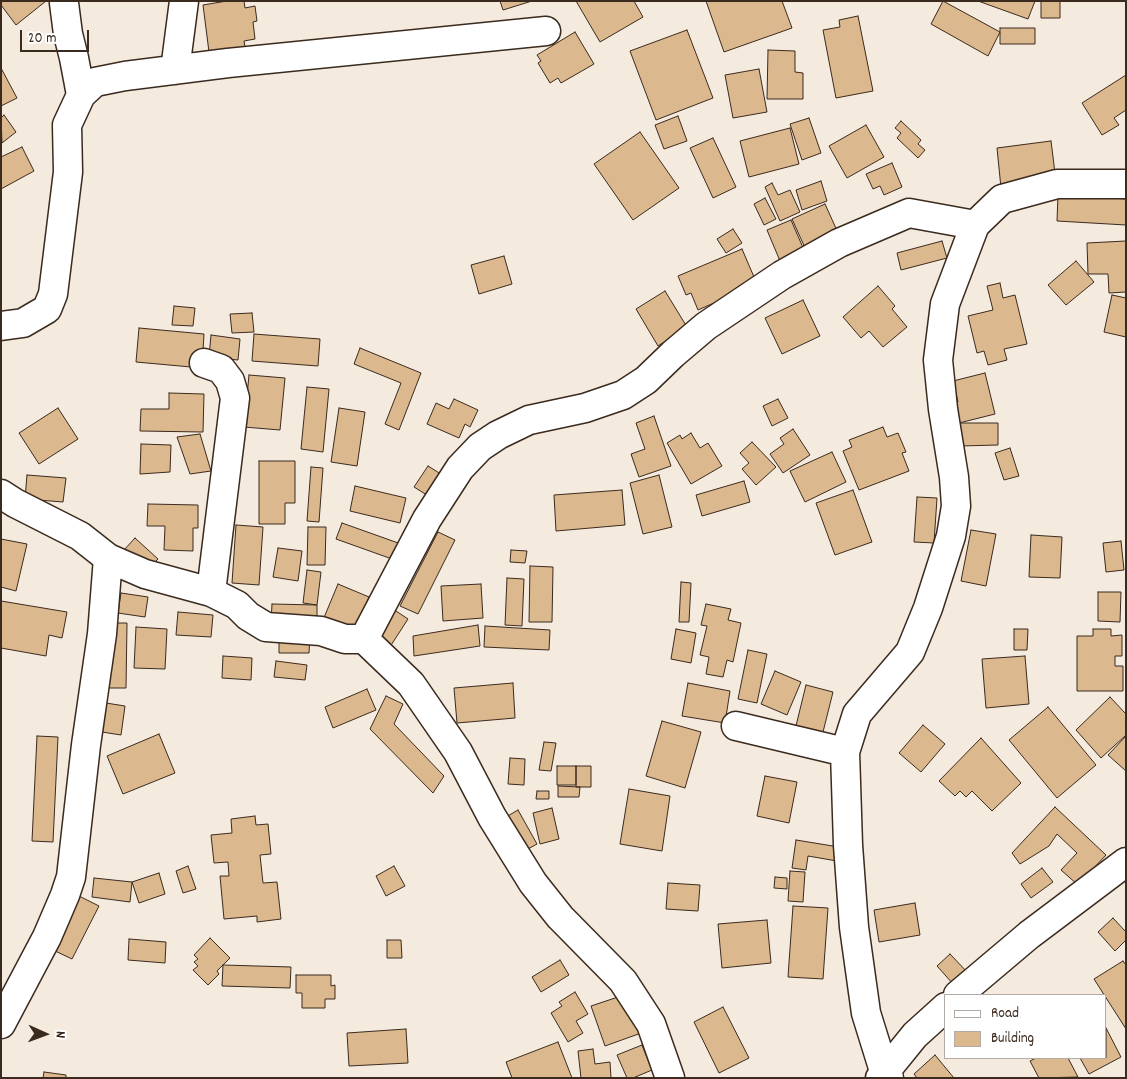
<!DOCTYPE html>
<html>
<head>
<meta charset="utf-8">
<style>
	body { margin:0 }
	#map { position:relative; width:1127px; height:1079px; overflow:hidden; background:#f4eadd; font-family:Dekko,sans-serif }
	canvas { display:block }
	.frame { position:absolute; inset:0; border:2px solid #3b2a1e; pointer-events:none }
	.legend { position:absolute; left:944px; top:994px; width:162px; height:65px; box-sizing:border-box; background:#fff; border:1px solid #b1aaa5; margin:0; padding:6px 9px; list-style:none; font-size:15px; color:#3b2a1e }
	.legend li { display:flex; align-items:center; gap:10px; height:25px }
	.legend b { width:25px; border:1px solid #b1aaa5 }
	.north { position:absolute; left:20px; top:1009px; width:50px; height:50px; -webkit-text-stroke:4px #fff; paint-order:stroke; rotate:92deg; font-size:14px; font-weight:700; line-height:20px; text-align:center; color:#3b2a1e }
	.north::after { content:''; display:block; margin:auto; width:18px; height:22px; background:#3b2a1e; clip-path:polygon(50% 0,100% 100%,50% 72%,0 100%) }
	.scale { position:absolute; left:20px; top:30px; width:69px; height:22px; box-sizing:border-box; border:2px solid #3b2a1e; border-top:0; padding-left:6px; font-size:15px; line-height:18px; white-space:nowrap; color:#3b2a1e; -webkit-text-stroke:4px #fff; paint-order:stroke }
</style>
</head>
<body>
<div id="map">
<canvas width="1127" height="1079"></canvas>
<div class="frame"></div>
<ul class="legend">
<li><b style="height:6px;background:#fff"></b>Road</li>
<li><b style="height:14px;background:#dbb88d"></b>Building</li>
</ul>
<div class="north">N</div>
<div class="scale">20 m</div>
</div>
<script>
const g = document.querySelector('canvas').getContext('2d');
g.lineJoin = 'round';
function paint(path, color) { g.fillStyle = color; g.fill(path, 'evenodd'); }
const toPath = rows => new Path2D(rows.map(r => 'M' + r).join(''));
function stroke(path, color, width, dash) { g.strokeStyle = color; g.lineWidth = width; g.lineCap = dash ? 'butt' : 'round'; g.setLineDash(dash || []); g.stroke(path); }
const building = toPath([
	[1,1,46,1,16,25,1,5,1,1],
	[227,1,244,1,245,8,255,6,257,21,253,22,255,39,244,41,245,47,209,52,203,5,227,1],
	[500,1,532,1,503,10,500,1],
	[576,1,634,1,643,17,600,42,576,1],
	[706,1,782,1,792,28,724,52,706,1],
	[943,1,1000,32,988,56,931,24,943,1],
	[978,1,1035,1,1028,19,978,1],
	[1041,1,1060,1,1060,18,1041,18,1041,1],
	[858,16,873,91,836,98,823,30,840,27,839,20,858,16],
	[1000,28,1035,28,1035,44,1000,44,1000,28],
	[687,30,713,98,656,120,630,51,687,30],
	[575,32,594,64,561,83,558,78,550,83,538,63,541,61,537,55,575,32],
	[768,50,795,51,795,72,803,73,803,99,767,99,768,50],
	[1,68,17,98,1,106,1,68],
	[759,69,767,112,733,118,725,75,759,69],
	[1126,75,1126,110,1114,118,1119,125,1102,135,1082,103,1126,75],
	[4,115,16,132,2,143,1,118,4,115],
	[678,116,687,141,664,149,655,125,678,116],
	[809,118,821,153,802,160,790,124,809,118],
	[901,121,921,140,918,144,925,150,918,158,897,138,901,133,895,128,901,121],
	[866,125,884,157,847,178,829,146,866,125],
	[790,128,799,164,749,177,740,141,790,128],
	[640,132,679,188,633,220,594,164,640,132],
	[713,138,736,187,713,198,690,148,713,138],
	[1051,141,1056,181,1001,188,997,148,1051,141],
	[22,147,34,171,1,189,1,157,22,147],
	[892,163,902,187,884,195,880,186,873,189,866,174,892,163],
	[821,181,827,201,802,210,796,190,821,181],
	[772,183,778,195,790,190,800,212,780,221,765,187,772,183],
	[1058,195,1126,199,1126,225,1057,221,1058,195],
	[765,198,776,219,764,225,754,204,765,198],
	[825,204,839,235,806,250,792,219,825,204],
	[791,220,804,250,780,261,767,230,791,220],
	[733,229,742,243,726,253,717,239,733,229],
	[942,241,947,258,901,270,897,253,942,241],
	[1126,241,1126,292,1109,293,1108,274,1088,274,1087,243,1126,241],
	[742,249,757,284,698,310,691,293,686,295,678,276,742,249],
	[504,256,512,284,479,294,471,265,504,256],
	[1076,261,1094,282,1066,305,1048,285,1076,261],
	[1000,283,1003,298,1015,295,1027,344,1004,349,1007,360,988,365,984,351,977,353,968,316,993,310,987,286,1000,283],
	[878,286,895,306,892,309,907,327,883,347,869,331,861,338,843,317,878,286],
	[665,291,687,327,658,346,636,309,665,291],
	[1112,295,1126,298,1126,337,1104,332,1112,295],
	[803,300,820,336,782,354,765,318,803,300],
	[174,306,195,308,193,326,172,325,174,306],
	[252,313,254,332,232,333,230,314,252,313],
	[139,328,204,334,202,368,136,362,139,328],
	[254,334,320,339,318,366,252,361,254,334],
	[211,335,240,339,238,360,209,357,211,335],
	[360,348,421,373,399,430,385,424,401,383,354,364,360,348],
	[985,373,995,414,955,424,950,404,958,402,953,381,985,373],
	[249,375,285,378,280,430,244,427,249,375],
	[307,387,329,389,323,452,301,449,307,387],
	[169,393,204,394,203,432,140,431,141,409,169,409,169,393],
	[454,399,478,410,470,427,465,424,459,438,427,424,436,403,449,409,454,399],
	[778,399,788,418,772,426,763,406,778,399],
	[58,408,78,439,39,464,19,433,58,408],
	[339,408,365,412,357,466,331,462,339,408],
	[654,416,671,466,639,477,631,454,645,449,636,423,654,416],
	[960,423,998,423,998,445,960,446,960,423],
	[883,427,887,437,898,433,906,452,902,453,909,471,859,490,843,451,852,447,849,440,883,427],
	[793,429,810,455,783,473,770,454,784,444,780,438,793,429],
	[691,433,700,448,708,443,722,466,691,484,667,443,680,435,682,439,691,433],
	[200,434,211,471,190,474,177,437,200,434],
	[752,442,776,467,756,485,742,469,749,463,740,453,752,442],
	[141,444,171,445,170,472,140,474,141,444],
	[1010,448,1019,476,1004,480,995,453,1010,448],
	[832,452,846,482,805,502,790,471,832,452],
	[259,461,295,461,295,503,285,503,285,524,259,524,259,461],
	[428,466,444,476,430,497,414,487,428,466],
	[311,467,323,468,319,522,307,521,311,467],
	[27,475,66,478,63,502,25,499,27,475],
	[659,475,672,527,643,534,630,483,659,475],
	[744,481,750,502,702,516,696,495,744,481],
	[355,486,406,498,400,523,350,511,355,486],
	[622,490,625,525,556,531,554,495,622,490],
	[853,490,872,542,835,555,816,503,853,490],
	[917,497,937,498,934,543,914,542,917,497],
	[148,504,198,505,198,528,193,528,193,551,164,550,165,526,147,526,148,504],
	[342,523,401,544,392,559,336,539,342,523],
	[236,525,263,527,259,585,232,583,236,525],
	[308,527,326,527,325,565,307,565,308,527],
	[971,530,996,534,986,586,961,581,971,530],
	[438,532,455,540,418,614,400,606,438,532],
	[1031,535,1062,537,1060,578,1029,577,1031,535],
	[135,538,158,559,144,573,123,551,135,538],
	[1,539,27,544,16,591,1,587,1,539],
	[1121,541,1124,570,1106,572,1103,543,1121,541],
	[278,548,302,551,298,581,273,577,278,548],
	[511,550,527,551,525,563,510,562,511,550],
	[530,566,553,567,552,622,529,622,530,566],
	[307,570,321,572,317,605,303,603,307,570],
	[507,578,524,579,522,626,505,625,507,578],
	[681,582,691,583,689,622,679,622,681,582],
	[338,584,369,597,355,633,323,620,338,584],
	[481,584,483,618,443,621,441,586,481,584],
	[1098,592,1121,592,1120,622,1098,621,1098,592],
	[121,593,148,597,145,617,118,613,121,593],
	[1,601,67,612,62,638,49,635,46,656,1,648,1,601],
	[272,604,317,605,317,623,271,623,272,604],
	[706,604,731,609,728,620,741,623,733,662,727,660,723,677,706,674,709,657,700,655,707,626,701,625,706,604],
	[393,609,408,619,386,653,371,643,393,609],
	[178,612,213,615,211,637,176,635,178,612],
	[105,623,127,623,126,688,104,688,105,623],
	[478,625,480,646,414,656,413,636,478,625],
	[485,626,550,630,549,650,484,647,485,626],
	[136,627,167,629,165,669,134,668,136,627],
	[676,629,696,633,691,663,671,659,676,629],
	[1014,629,1028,629,1027,650,1014,650,1014,629],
	[1093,629,1111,629,1111,636,1122,635,1122,656,1115,656,1115,666,1123,666,1123,691,1077,691,1077,636,1093,636,1093,629],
	[279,636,310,636,309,653,279,653,279,636],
	[748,650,767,654,757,703,738,699,748,650],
	[223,656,252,658,251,680,222,678,223,656],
	[1025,656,1029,704,986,708,982,659,1025,656],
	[276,661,307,665,305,680,274,677,276,661],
	[775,671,801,682,787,715,761,704,775,671],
	[513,683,515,718,457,723,454,688,513,683],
	[688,683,730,691,725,723,682,716,688,683],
	[806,685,833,692,821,740,794,734,806,685],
	[367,689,376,710,333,728,325,707,367,689],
	[386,696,403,704,394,724,444,776,433,793,370,729,386,696],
	[1110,697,1126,714,1126,735,1101,758,1076,730,1110,697],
	[106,703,125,706,121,735,102,732,106,703],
	[1048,707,1096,765,1057,798,1009,740,1048,707],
	[662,721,701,732,685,788,646,776,662,721],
	[923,725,945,744,921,772,899,753,923,725],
	[159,734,175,773,123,794,107,756,159,734],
	[37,736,58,737,53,842,32,841,37,736],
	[1126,736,1126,771,1108,755,1126,736],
	[981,738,1021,783,992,811,972,791,966,797,960,791,955,796,939,781,981,738],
	[544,742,556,743,551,771,539,770,544,742],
	[510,758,525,759,524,785,508,784,510,758],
	[557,766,576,766,576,785,557,785,557,766],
	[576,766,591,766,591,787,576,787,576,766],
	[765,776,797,782,789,823,757,816,765,776],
	[558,786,580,787,579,797,558,797,558,786],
	[629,789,670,796,662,851,620,844,629,789],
	[537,791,549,791,549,799,536,799,537,791],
	[1055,807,1106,855,1078,885,1061,870,1077,853,1057,834,1049,846,1020,864,1012,853,1055,807],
	[552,808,559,839,540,844,533,813,552,808],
	[518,810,537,844,519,854,501,820,518,810],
	[255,816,256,825,268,824,271,854,260,855,263,883,277,882,281,919,257,922,257,916,224,919,220,876,229,876,228,862,214,863,211,835,232,833,231,819,255,816],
	[796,840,839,847,837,861,808,856,806,870,792,868,796,840],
	[188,866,196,889,183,893,176,871,188,866],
	[394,866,405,886,386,896,376,876,394,866],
	[1042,868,1053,882,1031,898,1021,884,1042,868],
	[790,871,805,872,803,902,788,901,790,871],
	[159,873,165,894,139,903,132,882,159,873],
	[775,877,787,878,787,889,774,888,775,877],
	[94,878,132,882,130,902,92,897,94,878],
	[668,883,700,885,698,911,666,909,668,883],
	[79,896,99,906,72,959,51,949,79,896],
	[915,903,920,935,879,942,874,910,915,903],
	[793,906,828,908,823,979,788,977,793,906],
	[1113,918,1126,932,1126,940,1115,951,1098,932,1113,918],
	[767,920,771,963,722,968,718,924,767,920],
	[210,938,230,958,217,971,219,974,208,985,193,970,198,966,194,962,198,959,194,955,210,938],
	[129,939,166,942,165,963,128,960,129,939],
	[387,940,401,940,402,958,387,958,387,940],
	[950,954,968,973,954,985,937,966,950,954],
	[560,960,569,975,541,992,532,977,560,960],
	[1123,961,1126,965,1126,1029,1094,979,1123,961],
	[223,965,291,967,290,988,222,986,223,965],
	[296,975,331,975,331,986,335,985,335,999,325,999,325,1008,302,1008,302,993,296,993,296,975],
	[575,992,588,1014,576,1021,583,1033,568,1042,551,1013,562,1006,559,1002,575,992],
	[630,993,644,1032,605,1046,591,1006,630,993],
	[723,1007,749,1058,719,1073,694,1022,723,1007],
	[1106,1028,1121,1057,1089,1074,1080,1058,1106,1058,1106,1028],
	[406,1029,408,1063,349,1066,347,1033,406,1029],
	[558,1042,572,1078,512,1078,506,1062,558,1042],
	[642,1045,652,1070,633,1078,627,1078,617,1055,642,1045],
	[593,1049,595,1064,610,1062,611,1078,581,1078,578,1051,593,1049],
	[935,1055,954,1078,917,1078,914,1074,935,1055],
	[1036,1058,1068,1058,1078,1077,1039,1078,1030,1061,1036,1058],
	[44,1072,66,1075,66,1078,43,1078,44,1072]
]);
paint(building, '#dbb88d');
stroke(building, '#3b2a1e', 1);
const minor = toPath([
	[64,3,68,34,74,58,81,95],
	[175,70,184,1],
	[1,326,23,323,47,309,53,294,68,172,67,125,81,95,95,82,125,76,228,63,546,31],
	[204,363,221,369,230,381,235,398,211,592],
	[1,494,15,503,80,536,108,558,145,574,211,592,237,605,248,616,266,627,321,631,345,639,364,639,411,684,458,752,492,817,533,883,560,917,623,981,651,1024,670,1078],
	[364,639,427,519,460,468,480,447,498,435,529,420,585,408,623,395,646,380,673,354,706,326,782,275,839,243,909,213,975,225],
	[736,726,845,752],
	[1,1024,47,937,65,895,71,877,86,745,102,634,108,558],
	[889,1078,884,1071,866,1013,854,927,848,845,845,752,857,714,910,652,928,608,951,536,956,506,954,477,943,409,938,360,945,304,975,225,1002,199,1057,184,1126,184]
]);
const major = toPath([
	[958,995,1029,935,1126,862],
	[880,1078,915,1035,946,1007]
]);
stroke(minor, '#3b2a1e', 31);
stroke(major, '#3b2a1e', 31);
stroke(minor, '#fff', 28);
stroke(major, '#fff', 28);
</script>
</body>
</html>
